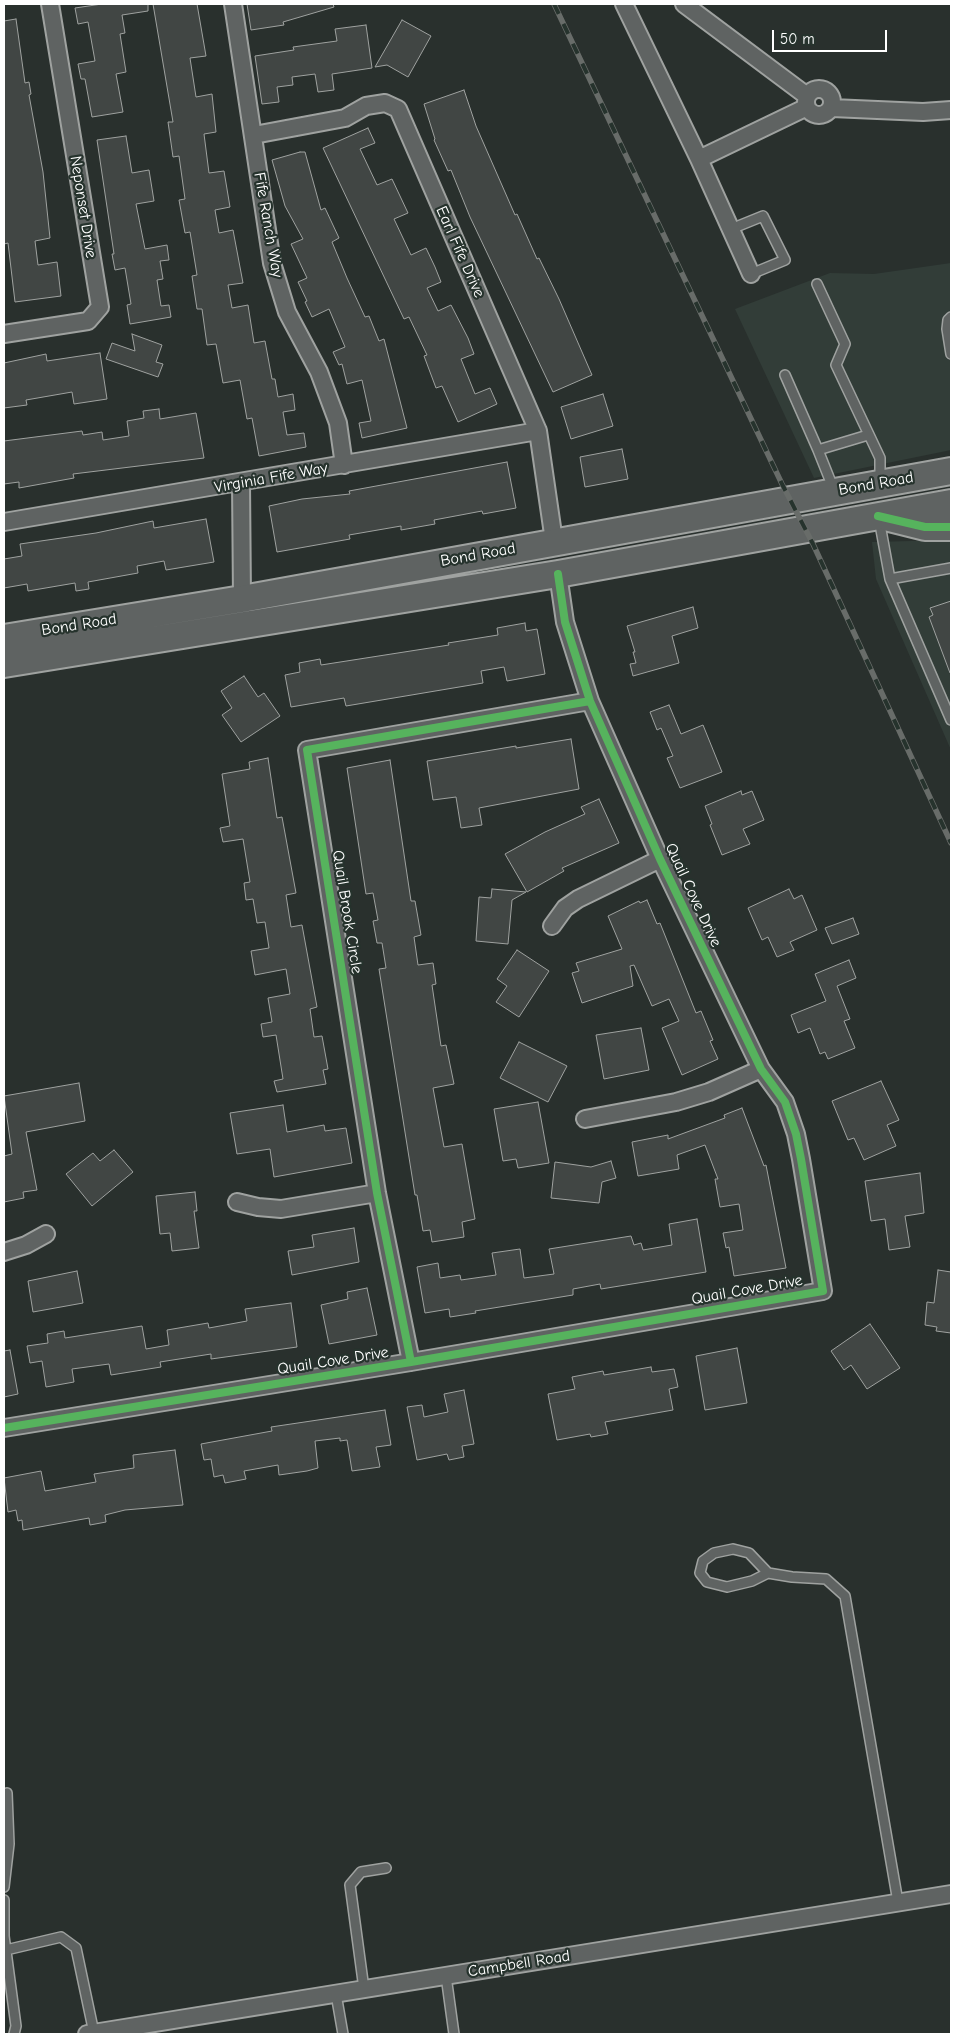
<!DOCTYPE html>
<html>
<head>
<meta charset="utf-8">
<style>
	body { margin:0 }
	#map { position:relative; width:955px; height:2038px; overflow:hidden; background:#29302d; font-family:"Comic Neue",sans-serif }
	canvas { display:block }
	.frame { position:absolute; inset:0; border:5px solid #fff; pointer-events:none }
	.scale { position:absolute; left:772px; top:30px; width:115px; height:22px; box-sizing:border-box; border:2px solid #fff; border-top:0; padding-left:6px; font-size:15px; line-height:18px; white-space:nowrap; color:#fff; -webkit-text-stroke:4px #26332d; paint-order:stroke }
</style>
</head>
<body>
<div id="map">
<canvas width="955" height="2038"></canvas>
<div class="frame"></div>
<div class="scale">50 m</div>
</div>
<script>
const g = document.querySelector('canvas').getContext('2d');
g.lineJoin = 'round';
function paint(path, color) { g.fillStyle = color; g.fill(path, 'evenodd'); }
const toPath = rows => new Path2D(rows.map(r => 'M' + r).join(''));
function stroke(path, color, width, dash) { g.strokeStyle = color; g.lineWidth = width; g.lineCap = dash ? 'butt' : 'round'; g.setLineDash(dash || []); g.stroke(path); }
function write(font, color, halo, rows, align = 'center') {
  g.font = font + ' "Comic Neue",sans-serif'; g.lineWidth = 4.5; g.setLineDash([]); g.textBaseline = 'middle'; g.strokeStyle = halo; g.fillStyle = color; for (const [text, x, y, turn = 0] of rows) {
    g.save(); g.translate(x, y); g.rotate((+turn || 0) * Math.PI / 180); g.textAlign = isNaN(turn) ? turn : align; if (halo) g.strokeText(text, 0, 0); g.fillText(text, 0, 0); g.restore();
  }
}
paint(toPath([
	[951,263,951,450,814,478,735,309,830,273,874,274],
	[951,540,951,750,876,579,872,542]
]), '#323d38');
const building = toPath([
	[102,4,148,4,148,11,122,15,125,33,120,34,126,72,116,74,123,112,92,117,85,79,81,79,78,64,95,61,88,22,78,24,75,8,102,4],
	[153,4,197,4,206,56,190,58,196,97,212,94,216,132,204,134,209,173,224,171,230,207,215,210,219,233,233,230,243,283,228,285,232,308,248,305,254,343,265,341,272,379,275,379,278,397,293,394,295,410,283,412,287,435,304,433,306,447,259,456,252,418,247,419,240,380,223,383,216,344,207,345,202,309,197,309,192,276,197,275,190,232,185,233,179,200,185,199,179,156,173,157,168,122,173,122,153,4],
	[247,4,333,4,334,7,283,22,284,25,251,30,247,4],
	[16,19,25,83,29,82,31,94,29,95,43,172,50,238,35,241,38,265,57,262,61,296,15,302,8,243,4,244,4,21,16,19],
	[402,20,431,36,408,77,387,65,375,67,402,20],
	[366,25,372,68,332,74,334,90,318,92,315,74,292,77,293,85,277,87,279,102,262,104,255,56,294,50,293,47,337,41,335,29,366,25],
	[464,90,476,126,515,215,517,214,537,259,539,258,559,299,592,375,553,392,470,217,451,170,448,171,434,140,435,139,424,104,464,90],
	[368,128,375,143,360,149,377,185,392,179,408,213,394,219,411,255,426,248,435,267,441,282,427,288,438,311,451,305,468,338,474,354,461,359,475,394,490,388,497,404,458,422,442,386,436,388,424,356,427,355,409,317,404,319,323,148,368,128],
	[126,136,132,173,149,170,154,201,136,204,145,249,167,245,169,260,160,261,163,279,157,280,161,306,169,305,171,317,130,324,127,305,131,304,125,268,115,270,112,254,114,254,97,140,126,136],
	[300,152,305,152,321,210,325,208,339,238,332,242,347,278,365,317,369,316,379,341,384,339,407,428,362,438,359,423,371,421,362,380,347,384,342,364,339,365,333,352,345,347,329,309,312,317,305,302,307,301,298,282,307,278,291,244,303,239,285,206,272,160,300,152],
	[132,334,162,345,156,362,163,364,158,377,106,359,112,343,135,351,132,334],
	[100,353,107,399,74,404,72,392,26,400,27,405,4,408,4,363,46,354,47,361,100,353],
	[603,394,613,426,571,439,561,407,603,394],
	[159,409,160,419,196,413,204,458,73,474,74,478,19,488,19,482,4,484,4,441,82,431,83,435,102,432,103,440,129,436,127,421,144,418,143,411,159,409],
	[622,449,628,479,585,487,580,457,622,449],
	[507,462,516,508,483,514,482,511,434,520,435,524,401,530,401,526,349,535,350,539,277,552,269,506,302,499,350,494,349,491,507,462],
	[206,519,214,562,166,570,164,561,137,566,138,573,88,582,89,589,76,591,75,583,28,591,27,584,4,588,4,559,22,556,20,544,96,533,153,521,154,528,206,519],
	[951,601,951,672,950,673,929,617,933,615,930,608,951,601],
	[693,607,698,628,672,636,679,663,633,676,630,664,636,663,633,652,635,652,627,626,693,607],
	[525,623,526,631,537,629,545,674,507,681,504,667,481,671,483,683,346,706,344,698,291,707,285,675,300,672,299,663,320,659,321,665,449,645,448,643,498,635,497,628,525,623],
	[244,676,258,697,264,693,280,716,241,742,222,715,232,708,221,691,244,676],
	[669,705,681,734,703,725,722,772,680,788,667,758,673,756,661,728,657,730,650,712,669,705],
	[571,739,579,789,479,808,482,825,461,828,456,797,433,800,427,761,516,746,516,748,571,739],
	[268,758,277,818,282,817,296,893,286,895,291,927,302,925,317,1007,310,1009,314,1037,322,1036,328,1069,323,1070,326,1084,277,1092,274,1081,283,1079,276,1035,263,1037,261,1024,272,1022,268,998,290,994,286,969,255,975,251,951,269,948,265,922,257,923,253,899,246,900,244,883,250,882,243,839,223,842,220,828,230,826,222,774,250,769,249,762,268,758],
	[390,760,411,901,415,901,421,935,414,937,418,965,433,963,436,984,432,985,441,1046,446,1045,454,1084,433,1088,444,1147,462,1144,475,1219,462,1222,464,1237,432,1242,430,1230,423,1231,417,1195,415,1195,379,969,386,968,382,943,377,943,373,921,378,920,373,893,366,894,347,768,390,760],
	[741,791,742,795,752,791,764,820,743,829,750,844,722,855,710,825,712,824,705,806,741,791],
	[599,799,619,843,562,868,564,871,527,892,505,854,545,832,585,814,581,807,599,799],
	[492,889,526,892,512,900,508,944,476,941,479,897,491,898,492,889],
	[789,889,794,899,802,895,817,930,790,942,794,950,777,957,768,937,762,940,748,908,789,889],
	[647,900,657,924,660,923,696,1013,701,1011,713,1040,710,1041,718,1059,682,1075,662,1028,679,1021,669,999,652,1006,634,965,630,966,633,986,582,1003,572,973,579,971,576,963,622,949,608,916,639,901,640,903,647,900],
	[853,918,859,934,832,944,825,928,853,918],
	[517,950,549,971,519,1017,496,1002,507,986,497,979,517,950],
	[849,960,856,978,837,986,850,1019,844,1021,855,1048,828,1059,825,1052,820,1054,810,1028,798,1033,791,1015,826,1001,815,974,849,960],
	[641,1028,649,1070,604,1079,596,1035,641,1028],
	[519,1042,567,1066,548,1102,500,1078,519,1042],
	[881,1081,899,1120,887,1125,896,1146,864,1160,854,1138,848,1140,832,1101,881,1081],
	[79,1083,85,1121,26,1132,37,1190,23,1192,24,1198,4,1202,4,1156,12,1154,4,1096,79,1083],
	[538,1102,549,1163,518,1168,516,1159,503,1161,494,1109,538,1102],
	[283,1105,287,1132,324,1125,325,1131,346,1128,352,1163,274,1177,270,1149,237,1154,230,1113,283,1105],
	[742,1108,764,1166,766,1165,786,1268,734,1276,729,1247,726,1248,723,1233,743,1230,739,1204,720,1207,715,1179,718,1179,705,1145,677,1155,679,1169,638,1176,632,1142,668,1135,668,1139,725,1118,724,1115,742,1108],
	[114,1150,133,1172,92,1206,66,1174,93,1153,100,1161,114,1150],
	[611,1161,616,1178,602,1182,599,1203,551,1198,555,1162,591,1167,611,1161],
	[920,1173,924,1213,905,1216,910,1247,889,1250,885,1219,871,1221,865,1181,920,1173],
	[195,1192,197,1211,194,1211,199,1248,172,1251,170,1233,160,1234,156,1196,195,1192],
	[697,1219,706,1272,601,1289,600,1284,573,1289,573,1295,475,1311,476,1313,450,1317,449,1309,425,1313,417,1267,438,1263,440,1278,460,1275,461,1280,496,1275,492,1253,520,1249,524,1278,554,1274,549,1249,631,1236,634,1245,641,1243,643,1250,672,1245,669,1224,697,1219],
	[354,1228,359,1262,292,1275,288,1251,314,1247,312,1235,354,1228],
	[938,1270,951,1272,951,1333,936,1331,937,1327,925,1325,927,1302,934,1303,938,1270],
	[77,1271,83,1303,33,1312,28,1281,77,1271],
	[367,1288,377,1335,329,1344,321,1305,348,1299,347,1292,367,1288],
	[291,1303,297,1347,211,1359,211,1354,160,1362,161,1367,111,1375,109,1364,72,1369,74,1382,46,1387,42,1361,30,1363,27,1346,48,1343,47,1334,64,1331,65,1338,142,1326,146,1349,169,1345,167,1330,208,1323,209,1328,247,1321,245,1309,291,1303],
	[870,1324,900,1368,867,1389,851,1365,844,1370,831,1351,870,1324],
	[737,1348,747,1403,705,1410,696,1356,737,1348],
	[10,1350,18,1394,4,1397,4,1351,10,1350],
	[651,1367,652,1372,674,1369,678,1387,669,1389,673,1410,605,1422,608,1434,591,1437,590,1434,557,1440,548,1394,575,1389,572,1377,603,1371,604,1375,651,1367],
	[464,1390,474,1444,462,1446,464,1457,449,1460,447,1454,417,1460,407,1407,422,1405,424,1417,448,1412,444,1394,464,1390],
	[385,1410,391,1445,376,1447,380,1467,352,1471,347,1440,340,1441,340,1438,315,1441,318,1468,307,1471,279,1475,278,1465,244,1471,246,1479,225,1483,223,1475,214,1477,211,1459,204,1460,201,1444,272,1431,271,1427,385,1410],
	[175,1450,183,1505,125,1510,105,1515,106,1522,90,1525,89,1518,23,1530,22,1520,18,1521,16,1510,8,1512,4,1478,41,1471,45,1491,96,1482,94,1474,134,1468,133,1455,175,1450]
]);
paint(building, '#414644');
stroke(building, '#9fa2a0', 1);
const service = toPath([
	[731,229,763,216,785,260,751,274],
	[817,284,845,344,836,365,880,458,880,482],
	[951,317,948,320,947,329,951,354],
	[785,375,818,450],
	[834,490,818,450,868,435],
	[879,519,890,579,951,720],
	[890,579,951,568],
	[768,1573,752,1581,727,1587,707,1582,700,1573,703,1561,714,1553,733,1549,749,1553,768,1573,792,1577,826,1579,845,1596,898,1902],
	[4,1887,9,1844,7,1793],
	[4,1900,4,1936,16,2026,14,2034],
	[6,1950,61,1937,76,1948,94,2033],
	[446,1976,454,2034],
	[364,1989,350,1885,361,1872,386,1868],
	[336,1994,343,2034]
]);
const minor = toPath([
	[233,4,272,263,287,312,319,372,338,423,344,465],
	[624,4,699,159,751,274],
	[684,4,807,96],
	'806 102a13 13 0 1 1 26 0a13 13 0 1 1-26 0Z',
	[832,108,923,112,951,110],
	[254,135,345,118,366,106,385,103,398,109,538,431,554,541],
	[699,159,807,107],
	[4,334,88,321,100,307,50,4],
	[241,483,242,599],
	[4,522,538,431],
	[552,926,565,908,578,899,660,859],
	[585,1119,676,1102,709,1092,761,1069],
	[237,1202,258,1207,281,1209,377,1193],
	[4,1252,26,1245,46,1234],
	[411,1362,377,1193,307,750,590,701],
	[4,1428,411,1362,823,1291,801,1159,796,1134,785,1102,761,1069,660,859,590,701,565,622,558,574],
	[87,2034,951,1894]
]);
const primary = toPath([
	[889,518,925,527,951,527],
	[4,638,242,599,951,471],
	[4,664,558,574,951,503]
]);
stroke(service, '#9fa2a0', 12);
stroke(minor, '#9fa2a0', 20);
stroke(primary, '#9fa2a0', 30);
stroke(service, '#5f6362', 9);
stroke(minor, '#5f6362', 16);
stroke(primary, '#5f6362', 26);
const rail = toPath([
	[554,4,782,484,813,544,951,843]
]);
stroke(rail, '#686c69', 5.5);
stroke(rail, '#26332d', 4, [11]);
stroke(toPath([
	[878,516,925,527,951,527],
	[411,1362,377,1193,307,750,590,701],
	[4,1428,411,1362,823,1291,801,1159,796,1134,785,1102,761,1069,660,859,590,701,565,622,558,574]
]), '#56b35d', 8);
write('16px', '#fff', '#26332d', [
	["Neponset Drive",83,207,81],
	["Fife Ranch Way",268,225,80],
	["Earl Fife Drive",460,252,66],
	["Virginia Fife Way",271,478,-10],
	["Bond Road",876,484,-10],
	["Bond Road",478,555,-10],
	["Bond Road",79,625,-9],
	["Quail Cove Drive",693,895,65],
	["Quail Brook Circle",347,912,81],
	["Quail Cove Drive",747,1290,-10],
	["Quail Cove Drive",333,1361,-9],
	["Campbell Road",519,1964,-9]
]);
</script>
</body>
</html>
